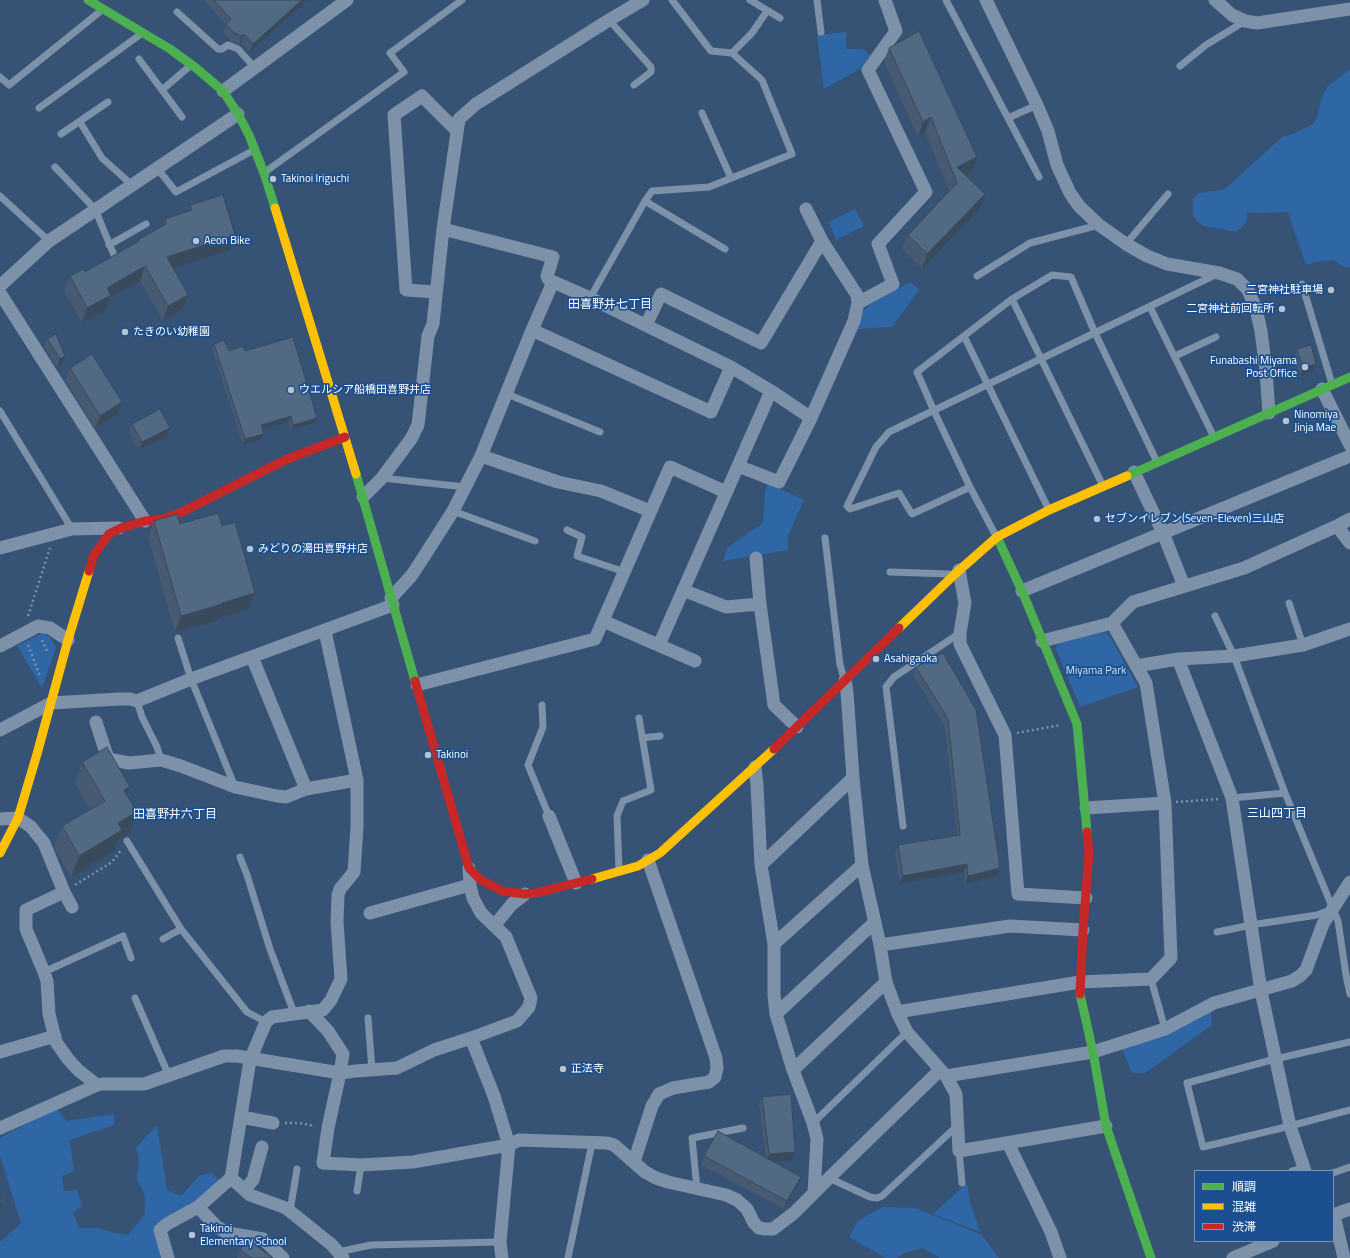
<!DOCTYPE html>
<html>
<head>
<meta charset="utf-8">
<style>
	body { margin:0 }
	#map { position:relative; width:1350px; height:1258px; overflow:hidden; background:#365274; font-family:"Titillium Web","Noto Sans JP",sans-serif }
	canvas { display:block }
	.legend { position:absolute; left:1194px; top:1170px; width:140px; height:72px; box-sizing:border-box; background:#1b4f8f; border:1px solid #7695bc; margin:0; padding:5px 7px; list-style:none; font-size:12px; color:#fff }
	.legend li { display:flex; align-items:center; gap:8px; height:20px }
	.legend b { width:20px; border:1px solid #7695bc }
</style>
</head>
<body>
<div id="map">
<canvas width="1350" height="1258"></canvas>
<ul class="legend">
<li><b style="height:5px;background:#4caf50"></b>順調</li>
<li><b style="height:5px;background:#ffc107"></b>混雑</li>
<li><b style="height:5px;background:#c62828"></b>渋滞</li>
</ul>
</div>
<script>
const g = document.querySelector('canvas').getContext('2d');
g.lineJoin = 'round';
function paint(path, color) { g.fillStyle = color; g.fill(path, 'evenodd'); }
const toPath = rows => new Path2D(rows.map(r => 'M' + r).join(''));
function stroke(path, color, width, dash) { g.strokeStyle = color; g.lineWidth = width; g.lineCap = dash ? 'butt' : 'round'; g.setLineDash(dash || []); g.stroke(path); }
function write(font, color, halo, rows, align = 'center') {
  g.font = font + ' "Titillium Web","Noto Sans JP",sans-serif'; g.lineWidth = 3.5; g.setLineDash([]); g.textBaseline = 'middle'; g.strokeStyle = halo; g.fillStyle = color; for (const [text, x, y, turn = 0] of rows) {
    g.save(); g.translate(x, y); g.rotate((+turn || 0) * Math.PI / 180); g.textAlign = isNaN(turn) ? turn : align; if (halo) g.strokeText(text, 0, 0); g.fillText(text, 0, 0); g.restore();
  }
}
paint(toPath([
	[846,32,846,49,863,49,870,55,860,69,824,89,817,35],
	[1350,69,1350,267,1343,267,1334,260,1316,262,1306,265,1288,212,1247,213,1246,223,1236,232,1204,226,1197,221,1193,215,1193,199,1199,193,1225,189,1282,137,1293,134,1313,124,1317,118,1321,99,1327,87],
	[855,209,864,226,836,240,829,222],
	[911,282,919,290,892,327,857,329,857,323,866,308,881,297],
	[768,483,804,500,788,536,788,550,723,561,728,547,763,523,765,491],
	[1104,632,1109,635,1138,687,1080,707,1056,649,1057,643],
	[42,633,50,637,56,648,42,688,17,646],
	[1211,1011,1212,1025,1145,1073,1132,1073,1122,1049,1164,1036],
	[57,1108,66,1121,114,1114,114,1125,70,1140,74,1171,62,1176,64,1191,77,1190,82,1206,73,1213,79,1228,97,1228,115,1233,128,1235,137,1224,145,1213,145,1196,137,1179,139,1159,136,1148,157,1125,167,1190,181,1196,200,1175,211,1173,220,1180,196,1202,166,1219,164,1258,0,1258,0,1242,21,1223,0,1156,0,1138],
	[967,1183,970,1202,980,1232,933,1214],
	[882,1207,916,1208,982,1235,999,1258,940,1258,922,1248,905,1253,896,1258,886,1258,849,1237,858,1221]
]), '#2f66a5');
stroke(toPath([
	[28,616,50,548],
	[42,640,48,653],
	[28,645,40,676],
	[1017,733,1061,725],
	[1176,802,1219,799],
	[75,885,112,862,121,850],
	[285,1123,299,1123,315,1126]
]), '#7d92a8', 2.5, [2, 3]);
stroke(toPath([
	[672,0,711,51,732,53,752,33,767,11],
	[750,0,780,18],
	[817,0,821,32],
	[946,0,1039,177],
	[177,12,218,49,222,49,228,45,238,49,255,68],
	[609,20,651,67,651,72,634,85],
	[139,59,182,117],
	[1180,66,1206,45,1245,21],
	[0,77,9,85,102,10],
	[162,90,191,65],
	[39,108,141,34],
	[702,113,731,178],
	[1008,118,1037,105],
	[80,122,102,158,132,185],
	[61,134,108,102],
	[55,167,95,209,114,255],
	[157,168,176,192,254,150],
	[265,172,404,72,390,53,462,0],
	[0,196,49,241],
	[645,201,725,249],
	[1126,244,1168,194],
	[109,245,146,224],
	[977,276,1030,243,1099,225],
	[1302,284,1332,384],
	[590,298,645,201,652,191,709,187,792,154,762,80,732,53],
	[1012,299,1103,486],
	[1150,307,1214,437],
	[964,336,1049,510],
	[1175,356,1216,337],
	[507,394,600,432],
	[0,411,72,529],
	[382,478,465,487],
	[970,487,912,514,899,493,850,509,847,506,876,447,889,432,1217,274],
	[453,511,535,541],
	[567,530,582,537,577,556,625,572],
	[996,536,970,487,934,411,917,372,1012,299,1052,275,1071,277,1095,333,1157,462],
	[825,538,840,665,844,678],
	[890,572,950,574],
	[1289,603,1303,645],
	[1215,616,1234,656,1285,793,1338,921,1346,975,1350,994],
	[178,638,191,679,235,787],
	[137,701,142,717,157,747,161,760],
	[542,705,543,727,528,765,549,816],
	[642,738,660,736],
	[1232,798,1285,793],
	[903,826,886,687,894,677,960,633],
	[127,841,181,929,247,1012,266,1022],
	[240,857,247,875,270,949,294,1013],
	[619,870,617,816,623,801,651,790,639,718],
	[1217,932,1251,925,1317,915,1330,910],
	[163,939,181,929],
	[44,972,123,936,131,958],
	[1151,979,1165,1029],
	[135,998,169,1076],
	[368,1018,372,1070],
	[1350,1042,1275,1059,1187,1083,1203,1147,1290,1126,1350,1110],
	[813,1123,907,1032],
	[959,1151,962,1183],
	[1292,1171,1304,1168],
	[1333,1173,1350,1167],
	[829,1178,870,1197,877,1198,882,1196,958,1125],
	[697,1189,692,1138,743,1128],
	[357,1191,361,1165],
	[290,1211,297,1169],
	[338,1252,371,1245,500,1242],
	[568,1258,592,1143]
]), '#7d92a8', 7);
stroke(toPath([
	[986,0,1037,105,1048,131,1057,165,1070,193,1079,206,1099,225,1126,244,1147,256,1167,264,1219,273,1237,279,1248,290,1256,309,1261,331,1266,371,1269,413],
	[1215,0,1232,15,1245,21,1257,23,1350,9],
	[223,91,347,0],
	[806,209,822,241,857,295,858,303],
	[443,229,553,257,547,276,549,280,590,298,731,367,771,391,811,418],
	[0,286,49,241,238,114],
	[436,292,406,290,394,115,422,96,457,131],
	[0,293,145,521],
	[646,325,661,294,761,343,822,241],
	[532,330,711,412,731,367],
	[1322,389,1350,445],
	[481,456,558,482,601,491,650,511],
	[738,466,779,482,811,418,854,321,858,303,893,284,878,244,926,192,868,70,896,31,885,0],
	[1134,472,1163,533,1184,586],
	[363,497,382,478,411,439,418,425,428,336,433,324,443,229,459,119,476,104,609,20,643,0],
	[1337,526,1350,543],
	[0,548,72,529,119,528],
	[756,558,760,604,774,705,797,727],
	[959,570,965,603,960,633,960,644,1005,735,1018,894,1086,898],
	[683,590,726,607,760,604],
	[1022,591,1350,456],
	[391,598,412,575,423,558,453,511,481,456,532,330,553,282],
	[603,621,695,661],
	[325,631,357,780,357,827,354,872,340,889,338,895,337,922,341,979,331,1000,323,1010,272,1017,266,1022,250,1060,231,1178,250,1195,286,1208,332,1245,343,1258],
	[1042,641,1112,623,1133,602,1244,568,1337,526,1350,519],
	[659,645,771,391],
	[0,646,38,626,50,628,68,640],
	[252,657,306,789],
	[1178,659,1232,798,1261,991,1290,1126,1305,1171],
	[1136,666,1178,659,1234,656,1303,645,1350,629],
	[845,680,847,692,853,778,862,865,880,945,886,982,897,1012,907,1032,946,1076,956,1094,959,1151,1106,1126],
	[417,685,595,639,670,467,726,492],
	[96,722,108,759,129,763,161,760,181,766,235,787,277,796,286,797,306,789,357,780],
	[0,730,51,703,119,699,130,699,137,701,191,679,393,605],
	[755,767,757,785,761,865,774,944,774,995,776,1014,793,1070,813,1123,817,1139,814,1193],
	[1086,808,1165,803],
	[549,816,576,883],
	[0,819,18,818,31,827,44,843,64,892,72,907],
	[761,865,853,778],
	[64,892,26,910,26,929,44,972,47,981,49,1014,56,1042,68,1059,78,1070,97,1085],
	[370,913,470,885],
	[494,926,512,904,525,894],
	[774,944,862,865],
	[880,945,1010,926,1083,930],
	[309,1011,328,1031,343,1054,340,1073,328,1128,323,1163,361,1165,413,1162,509,1145,519,1140,607,1143,614,1145,621,1151,645,1172,656,1178,668,1182,726,1195,737,1200,747,1209,754,1223,759,1228,765,1229,773,1229,794,1213,829,1178,940,1070],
	[897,1012,1080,982,1151,979,1171,958,1165,803,1146,683,1112,623],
	[776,1014,875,922],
	[471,1038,494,1096,509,1145,500,1242,502,1258],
	[0,1052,55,1036],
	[793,1070,886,982],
	[946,1076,1093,1052,1165,1029,1214,1003,1292,981,1300,976,1306,970,1323,924,1350,882],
	[241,1117,273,1123],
	[0,1128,97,1085,102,1084,144,1084,224,1056,237,1056,340,1073,356,1071,397,1068,434,1050,471,1038,517,1021,529,1007,531,998,506,937,481,913,473,898,470,885,469,868],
	[1008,1143,1051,1232,1060,1258],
	[634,1162,652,1106,659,1094,673,1088,709,1082,715,1077,717,1068,716,1058,648,860],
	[244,1190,253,1180,262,1147],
	[198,1207,217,1227,228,1233,263,1239,283,1258],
	[1333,1215,1350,1209],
	[1334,1215,1344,1258],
	[168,1258,160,1230,167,1224,198,1207,231,1178],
	[1233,1258,1273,1241]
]), '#7d92a8', 13);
stroke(toPath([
	[88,0,170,49,196,68,223,91,238,114,249,135,264,173,275,208],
	[356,474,415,681],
	[1127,476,1350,377],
	[997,537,1022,591,1077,724,1087,832],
	[1080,994,1093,1052,1106,1126,1151,1258]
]), '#4caf50', 9);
stroke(toPath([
	[275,208,356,474],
	[899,628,955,574,997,537,1049,510,1127,476],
	[0,853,18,818,37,754,68,640,89,571],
	[592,879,638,866,660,853,774,749]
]), '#ffc107', 9);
stroke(toPath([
	[89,571,94,555,109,534,121,528,145,521,163,519,180,513,285,460,345,437],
	[415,681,469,868,481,880,502,891,525,894,536,893,592,879],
	[774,749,899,628],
	[1080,994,1083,930,1089,853,1087,832]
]), '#c62828', 9);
paint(toPath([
	[204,0,308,0,250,52,241,42,239,44,231,41,223,32,226,25],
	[889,48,977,157,972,172,965,175,980,209,922,269,902,249,908,235,949,191,925,132,918,137,884,62],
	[190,205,235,235,230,250,173,268,188,295,183,309,163,321,140,281,110,297,106,310,82,323,64,291,70,276,85,272,137,242,138,240,162,227,165,219,188,212],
	[47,339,65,356,62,364,57,367,44,347],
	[214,344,229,351,245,351,317,418,315,423,291,430,289,422,262,429,264,434,262,439,243,445,212,349],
	[1297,349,1316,364,1313,372,1300,376,1295,357],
	[70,368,118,414,95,428,65,380],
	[132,424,167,436,139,450,129,432],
	[154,521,180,524,222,526,255,593,249,609,217,619,217,621,175,632,148,537],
	[943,653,997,876,965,884,964,872,900,884,895,853,898,845,957,835,945,727,913,675,916,667],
	[82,762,130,787,127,796,129,833,119,839,114,851,71,877,54,847,62,826,90,810,75,783],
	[762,1097,795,1152,792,1160,774,1162,801,1177,798,1185,784,1209,701,1165,704,1156,766,1157,759,1105],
	[240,1250,273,1258,237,1258]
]), '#475a72');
paint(toPath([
	[302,0,308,0,250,52,253,44],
	[244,34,241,42,239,44,242,36],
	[931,117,925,132,918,137,923,122],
	[977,157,972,172,956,180,957,167],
	[985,194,980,209,922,269,927,254],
	[235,235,230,250,162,272,167,257],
	[145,266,140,281,110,297,106,310,82,323,87,308,107,288],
	[188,295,183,309,163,321,168,306],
	[65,356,62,364,57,367,60,359],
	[1316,364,1313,372,1300,376,1303,368],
	[122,402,118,414,95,428,100,416],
	[291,416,289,422,259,430,261,425],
	[317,418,315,423,291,430,293,425],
	[170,428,167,436,139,450,142,442],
	[264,434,262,439,243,445,245,439],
	[255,593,249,609,217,619,217,621,175,632,181,616],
	[130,787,123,807,124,790],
	[137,812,129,833,119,839,114,851,71,877,79,856,118,823],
	[967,864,964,872,900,884,903,876],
	[1000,868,997,876,965,884,968,876],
	[795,1152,792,1160,766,1163,769,1154],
	[801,1177,798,1185,784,1209,787,1201],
	[2,1203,0,1209,0,1204]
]), '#394a5c');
const building = toPath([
	[214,0,302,0,253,44,244,34,242,36,234,33,226,24,231,19,214,0],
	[919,31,977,157,957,167,985,194,927,254,908,235,957,183,931,117,923,122,889,48,919,31],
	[223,195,235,235,167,257,188,295,168,306,145,266,107,288,111,295,87,308,70,276,84,269,85,272,139,241,138,240,166,224,165,219,192,210,190,205,223,195],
	[56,334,65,356,60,359,47,339,56,334],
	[293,337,317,418,293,425,291,416,261,425,264,434,245,439,214,344,224,340,229,351,243,346,245,351,293,337],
	[1311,345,1316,364,1303,368,1297,349,1311,345],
	[92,354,122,402,100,416,70,368,92,354],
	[160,409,170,428,142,442,132,424,160,409],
	[218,513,222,526,235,522,255,593,222,603,222,604,181,616,154,521,177,514,180,524,218,513],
	[943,653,976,710,1000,868,968,876,967,864,903,876,898,845,960,835,948,719,916,667,943,653],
	[107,747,130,787,124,790,137,812,118,823,122,830,79,856,62,826,105,801,82,762,107,747],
	[791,1094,795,1152,769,1154,762,1097,791,1094],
	[718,1131,801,1177,787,1201,704,1156,718,1131],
	[0,1195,2,1203,0,1204,0,1195],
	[247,1239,273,1258,252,1258,240,1250,247,1239]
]);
paint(building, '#526984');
stroke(building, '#394a5c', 1);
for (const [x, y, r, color] of [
	[273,179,4,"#b9c2ce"],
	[196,241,4,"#b9c2ce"],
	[1331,290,4,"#b9c2ce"],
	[1282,309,4,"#b9c2ce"],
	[125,332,4,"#b9c2ce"],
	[1305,367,4,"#b9c2ce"],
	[291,390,4,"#b9c2ce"],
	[1286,421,4,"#b9c2ce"],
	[1097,519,4,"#b9c2ce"],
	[250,549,4,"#b9c2ce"],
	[876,659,4,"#b9c2ce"],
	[428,755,4,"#b9c2ce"],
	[563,1069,4,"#b9c2ce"],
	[192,1235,4,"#b9c2ce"]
]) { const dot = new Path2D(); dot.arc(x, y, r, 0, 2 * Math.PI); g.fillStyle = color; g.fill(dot); stroke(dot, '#1b4f8f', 1.5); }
write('11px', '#fff', '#1b4f8f', [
	["Takinoi Iriguchi",281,179],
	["Aeon Bike",204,241],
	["二宮神社駐車場",1323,290,"right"],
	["二宮神社前回転所",1274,309,"right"],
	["たきのい幼稚園",133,332],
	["Funabashi Miyama",1297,361,"right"],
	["Post Office",1297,374,"right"],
	["ウエルシア船橋田喜野井店",299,390],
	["Ninomiya",1294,415],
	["Jinja Mae",1294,428],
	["セブンイレブン(Seven-Eleven)三山店",1105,519],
	["みどりの湯田喜野井店",258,549],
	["Asahigaoka",884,659],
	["Takinoi",436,755],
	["正法寺",571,1069],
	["Takinoi",200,1229],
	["Elementary School",200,1242]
], 'left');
write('11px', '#cfe3fa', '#1b4f8f', [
	["Miyama Park",1096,671]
]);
write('12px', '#fff', '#1b4f8f', [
	["田喜野井七丁目",610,305],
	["三山四丁目",1277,814],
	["田喜野井六丁目",175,815]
]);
</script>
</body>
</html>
